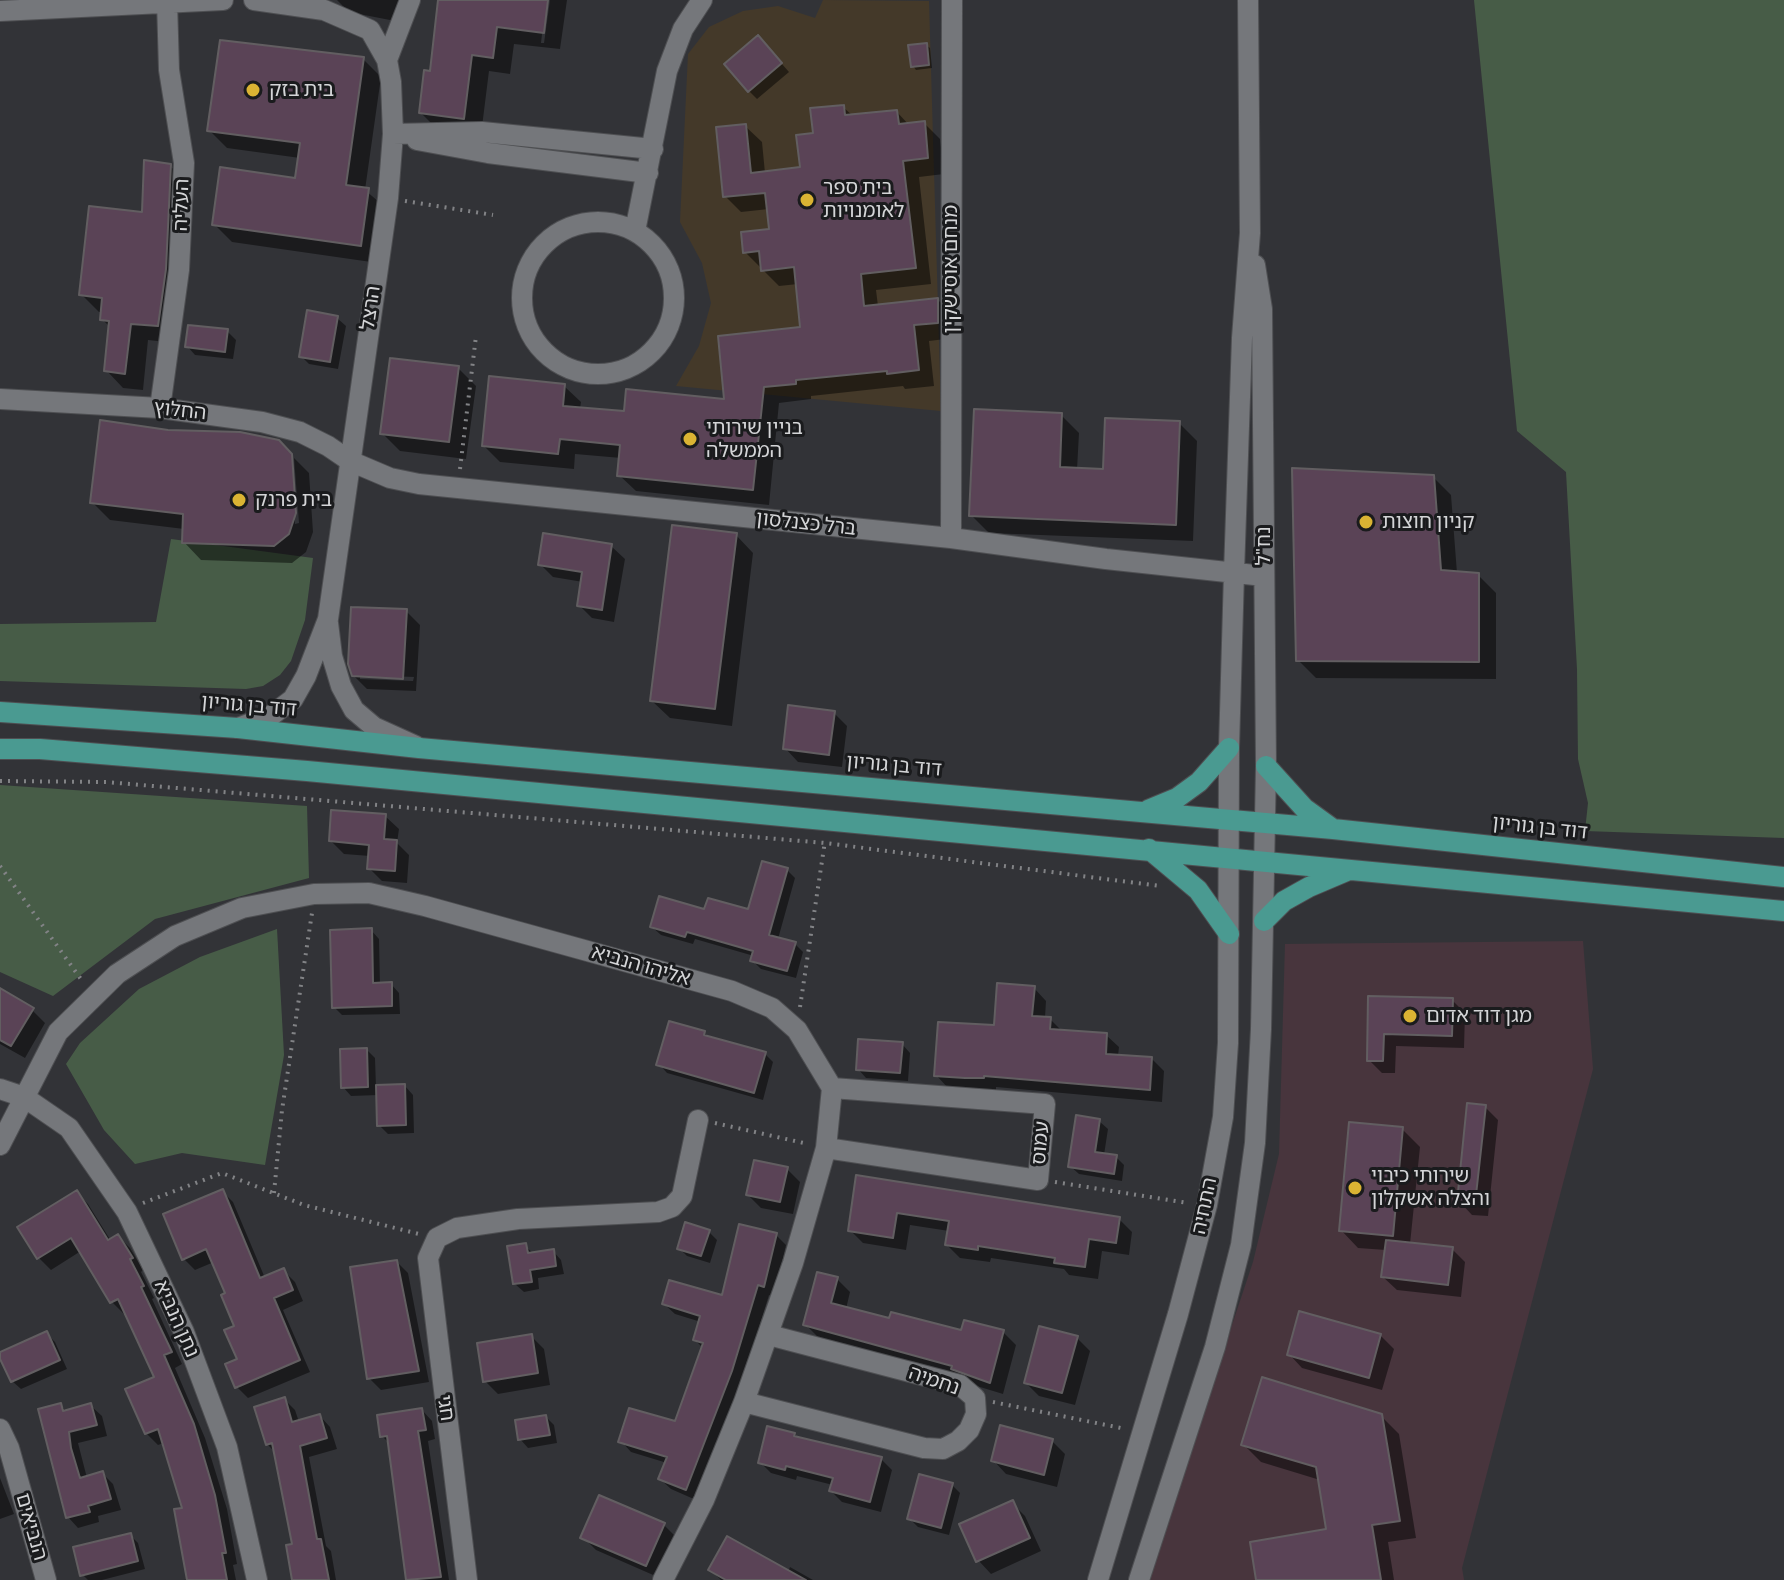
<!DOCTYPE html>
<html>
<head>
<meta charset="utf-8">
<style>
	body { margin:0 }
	canvas { display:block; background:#323337 }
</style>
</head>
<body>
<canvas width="1784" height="1580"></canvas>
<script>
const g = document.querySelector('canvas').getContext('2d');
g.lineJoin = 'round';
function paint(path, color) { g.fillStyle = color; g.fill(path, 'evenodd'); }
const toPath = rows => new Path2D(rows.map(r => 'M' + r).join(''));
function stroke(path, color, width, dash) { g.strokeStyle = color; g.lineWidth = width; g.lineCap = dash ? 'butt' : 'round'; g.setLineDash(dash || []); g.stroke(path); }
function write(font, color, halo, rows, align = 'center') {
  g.font = font + ' Manrope,"Noto Sans Hebrew",sans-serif'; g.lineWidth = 6; g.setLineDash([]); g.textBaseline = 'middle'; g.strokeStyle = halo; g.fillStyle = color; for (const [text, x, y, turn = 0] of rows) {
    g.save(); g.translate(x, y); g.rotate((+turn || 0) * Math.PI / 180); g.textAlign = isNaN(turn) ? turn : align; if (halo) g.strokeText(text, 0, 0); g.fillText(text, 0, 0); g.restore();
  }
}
paint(toPath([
	[1583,941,1593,1069,1462,1568,1464,1580,1147,1580,1253,1262,1279,1154,1285,944]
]), '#48353d');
paint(toPath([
	[823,0,929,1,941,411,676,386,699,346,711,303,702,263,680,222,688,54,709,27,743,11,778,6,815,18]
]), '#443929');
paint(toPath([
	[1474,0,1784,0,1784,838,1585,831,1588,803,1578,759,1577,669,1566,472,1517,431],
	[171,539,313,558,305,620,291,661,280,675,263,686,246,689,0,681,0,624,156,622],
	[0,785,307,806,309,878,155,919,53,996,0,972],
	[277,929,284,1055,265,1165,182,1153,135,1164,104,1130,66,1064,80,1043,139,989,200,957]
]), '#475c47');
paint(toPath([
	[337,0,404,0,400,22,349,12],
	[440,0,546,0,541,43,544,43,550,0,567,0,560,49,514,44,510,74,489,71,481,135,438,130,421,113,431,73],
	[926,45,930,48,932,68,916,70,913,66],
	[766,46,789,72,757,99,749,91],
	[363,59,381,77,365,190,386,208,378,263,232,242,214,224,296,180,300,158,227,148,209,130],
	[843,107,853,116,897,112,909,125,924,123,940,139,944,174,919,177,931,284,876,290,878,306,938,300,954,316,954,338,929,341,934,386,905,389,903,386,811,396,811,399,779,403,769,505,636,491,619,475,621,458,575,454,574,469,500,462,484,446,564,386,581,402,580,409,626,413,726,402,803,329,798,284,779,286,745,252,771,231,769,209,741,212,725,196,745,126,762,142,765,173,802,169,815,135],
	[170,166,188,183,175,343,148,340,143,390,123,388,106,370,111,328,102,319,103,312,99,312,81,294,144,214],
	[337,318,346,326,338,369,309,364,301,356],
	[227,331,236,340,233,359,195,355,187,346],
	[458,368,476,386,466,459,400,451,382,433],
	[1061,415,1079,433,1077,470,1105,471,1179,423,1197,441,1193,541,989,533,971,515],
	[290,456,295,524,299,523,294,458,309,473,313,532,306,552,292,563,201,560,184,542,184,529,110,520,93,503],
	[1433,477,1451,495,1457,573,1478,575,1496,593,1496,679,1316,678,1298,660],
	[736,535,753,553,732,726,670,718,652,701],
	[611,546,625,559,614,622,592,618,579,605,583,582,553,577,540,564],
	[406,611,420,625,416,691,367,689,353,675],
	[360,675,414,677,413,681,360,679],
	[834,713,847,726,842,767,798,762,785,748],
	[385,816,399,829,397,843,409,855,407,883,382,881,369,868,370,856,344,854,331,841],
	[787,870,795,878,778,939,795,944,803,952,796,978,761,969,752,960,754,956,695,939,693,944,661,935,652,927,706,911,750,911],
	[371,930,379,939,380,985,391,984,399,993,400,1014,342,1015,334,1007],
	[1034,988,1046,1001,1045,1018,1050,1019,1063,1032,1106,1035,1119,1047,1118,1056,1152,1059,1164,1071,1162,1102,996,1087,996,1090,979,1090,948,1088,936,1075,996,1028],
	[0,991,32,1010,45,1023,25,1058,0,1044],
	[1370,998,1452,1000,1465,1013,1464,1048,1396,1046,1395,1073,1382,1073,1369,1060],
	[704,1033,709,1039,765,1054,773,1062,763,1100,667,1073,659,1064],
	[902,1044,910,1053,908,1081,866,1078,858,1069],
	[367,1050,375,1058,376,1087,405,1086,413,1095,414,1133,388,1134,379,1125,379,1095,351,1096,343,1087],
	[1485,1107,1498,1120,1488,1216,1472,1215,1459,1201],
	[1099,1121,1108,1129,1104,1155,1116,1157,1124,1165,1122,1181,1079,1174,1070,1166],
	[1402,1129,1420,1147,1410,1244,1452,1249,1465,1262,1461,1297,1397,1290,1383,1277,1386,1250,1358,1248,1341,1230],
	[787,1169,800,1182,793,1214,761,1208,748,1195],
	[858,1177,1119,1219,1132,1232,1129,1255,1102,1251,1098,1279,1069,1275,1064,1269,991,1258,990,1262,960,1258,947,1245,949,1231,910,1225,906,1250,863,1243,850,1230],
	[222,1191,233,1202,265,1278,283,1270,295,1282,303,1301,283,1310,310,1372,248,1398,237,1387,227,1365,240,1360,236,1327,228,1294,214,1262,195,1270,184,1259],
	[76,1192,88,1204,111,1241,118,1236,130,1248,143,1270,141,1272,154,1298,152,1299,182,1364,175,1368,205,1438,227,1509,237,1564,233,1565,236,1580,184,1580,189,1579,184,1509,164,1443,158,1445,146,1433,156,1378,126,1313,124,1314,112,1302,81,1251,51,1270,39,1258],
	[708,1231,717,1240,710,1263,687,1256,679,1248],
	[776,1235,786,1245,774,1296,769,1295,742,1382,696,1500,671,1489,660,1479,667,1463,631,1452,621,1441,677,1424,703,1348,695,1340,701,1322,675,1314,664,1304,723,1298],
	[525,1246,534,1254,553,1251,561,1260,564,1274,538,1278,539,1289,524,1292,515,1284],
	[397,1262,408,1273,429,1382,381,1390,369,1378],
	[837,1279,850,1292,846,1309,891,1320,962,1333,1003,1332,1016,1345,1003,1394,819,1338,806,1325],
	[46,1333,55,1342,67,1369,21,1389,12,1381],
	[1380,1335,1394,1349,1382,1390,1302,1368,1289,1354],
	[531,1336,544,1349,550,1385,498,1394,485,1381],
	[1077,1338,1090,1351,1075,1405,1039,1396,1026,1383],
	[285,1400,295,1410,299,1422,320,1416,330,1427,337,1449,309,1457,326,1546,331,1551,336,1580,294,1580,294,1546,276,1453,267,1444],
	[60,1405,67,1412,91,1406,102,1416,107,1436,78,1443,87,1478,102,1473,113,1484,121,1510,98,1516,99,1522,78,1528,68,1517],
	[422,1410,432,1421,435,1439,428,1441,449,1580,408,1580,390,1444,382,1436],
	[1381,1416,1399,1434,1416,1538,1388,1542,1394,1580,1258,1580,1328,1531,1320,1480,1261,1462,1243,1444],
	[546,1417,554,1425,557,1443,528,1448,520,1439],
	[794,1434,800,1440,881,1459,892,1470,881,1512,842,1502,831,1491,833,1485,797,1476,796,1480,771,1473,760,1462],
	[1052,1441,1065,1454,1057,1487,1006,1474,993,1460],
	[0,1478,14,1514,0,1519],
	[952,1485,960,1493,949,1535,918,1527,909,1518],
	[1012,1503,1025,1516,1041,1551,991,1574,978,1560],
	[664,1525,677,1538,660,1578,596,1550,583,1537],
	[130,1535,138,1543,145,1569,102,1580,88,1580,82,1574],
	[790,1567,813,1580,721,1580,710,1569,788,1572]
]), '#0007');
const building = toPath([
	[438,0,548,0,544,33,497,27,493,58,472,55,464,119,419,113,424,70,430,71,438,0],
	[758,35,782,63,748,92,724,64,758,35],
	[220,40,364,57,346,185,369,188,361,246,212,225,220,167,295,178,300,143,207,131,220,40],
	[927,43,929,65,911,67,908,45,927,43],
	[844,105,845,115,897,110,899,124,925,121,928,158,903,161,916,268,861,274,864,306,938,298,938,323,914,325,919,370,887,374,887,371,796,380,796,384,764,387,753,490,617,476,620,445,560,439,558,454,482,446,489,376,565,384,563,406,624,411,626,389,724,399,718,336,800,327,794,267,761,271,759,251,743,253,741,232,769,229,765,193,723,197,716,127,746,124,751,173,800,167,796,135,813,133,810,108,844,105],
	[144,160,171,164,166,269,158,326,131,324,125,374,104,371,109,321,100,320,102,298,79,295,89,206,142,212,144,160],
	[307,310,338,316,330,362,299,357,307,310],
	[188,325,228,329,225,352,185,347,188,325],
	[390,358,459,366,449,442,380,434,390,358],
	[974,409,1062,413,1060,467,1103,469,1105,418,1180,421,1176,525,969,516,974,409],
	[100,420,168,430,240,432,279,440,292,454,296,513,289,534,274,546,182,543,183,514,90,503,100,420],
	[1292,468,1434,475,1441,570,1479,573,1479,662,1296,661,1292,468],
	[672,525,737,533,715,709,650,701,672,525],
	[543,533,612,544,602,610,577,606,582,572,538,565,543,533],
	[351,607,407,609,403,679,352,676,348,664,351,607],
	[788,705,835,711,829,755,783,749,788,705],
	[331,810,386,814,384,839,397,840,395,871,367,869,369,845,329,841,331,810],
	[762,861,788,868,769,935,796,942,787,971,750,961,753,951,687,932,685,937,650,927,659,896,704,909,708,898,748,909,762,861],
	[372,928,373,983,392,982,392,1006,332,1008,330,930,372,928],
	[997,983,1035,986,1032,1016,1051,1017,1050,1029,1107,1033,1106,1054,1152,1057,1150,1090,984,1076,984,1078,965,1078,934,1076,938,1022,994,1025,997,983],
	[0,988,34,1008,11,1046,0,1040,0,988],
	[1368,996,1453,998,1452,1036,1384,1034,1383,1061,1367,1061,1368,996],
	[669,1021,705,1031,704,1035,766,1052,754,1093,656,1065,669,1021],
	[858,1039,903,1042,900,1073,856,1070,858,1039],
	[367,1048,368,1087,341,1088,340,1049,367,1048],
	[405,1084,406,1125,377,1126,376,1085,405,1084],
	[1467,1103,1486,1105,1475,1204,1457,1202,1467,1103],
	[1076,1115,1100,1119,1095,1152,1117,1155,1114,1174,1068,1167,1076,1115],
	[1349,1122,1403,1127,1393,1236,1339,1231,1349,1122],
	[754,1160,788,1167,780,1202,746,1195,754,1160],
	[856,1175,1120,1217,1116,1243,1089,1239,1085,1267,1054,1263,1055,1258,978,1246,978,1250,945,1245,949,1221,897,1213,893,1238,848,1231,856,1175],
	[223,1189,260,1278,284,1268,293,1290,274,1298,300,1360,235,1388,225,1364,237,1359,224,1330,234,1326,221,1295,225,1293,206,1249,182,1260,163,1214,223,1189],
	[77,1190,108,1240,118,1234,133,1258,130,1259,144,1286,141,1287,172,1352,164,1355,194,1424,215,1495,226,1553,222,1553,227,1580,187,1580,174,1509,182,1508,158,1429,145,1434,125,1389,154,1377,118,1299,110,1303,71,1238,37,1259,17,1227,77,1190],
	[685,1222,710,1230,701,1256,677,1249,685,1222],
	[739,1224,777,1233,764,1287,758,1285,732,1371,686,1490,658,1479,667,1457,618,1442,629,1408,675,1421,703,1343,693,1340,700,1316,662,1304,669,1280,722,1295,739,1224],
	[1386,1240,1453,1247,1448,1285,1381,1277,1386,1240],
	[526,1243,528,1253,554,1249,556,1266,530,1270,532,1282,513,1284,507,1246,526,1243],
	[397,1260,419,1371,367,1379,350,1267,397,1260],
	[817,1272,838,1277,831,1303,889,1318,891,1312,961,1330,964,1320,1004,1330,990,1383,951,1369,952,1366,803,1325,817,1272],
	[1299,1311,1381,1334,1369,1378,1287,1355,1299,1311],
	[1039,1326,1078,1336,1062,1393,1024,1383,1039,1326],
	[47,1331,60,1360,11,1382,0,1359,0,1352,47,1331],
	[532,1334,538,1373,483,1382,477,1343,532,1334],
	[1262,1377,1382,1414,1400,1521,1372,1525,1381,1580,1256,1580,1250,1542,1326,1529,1316,1467,1241,1445,1262,1377],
	[285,1397,292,1422,320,1414,327,1438,300,1446,317,1539,321,1539,329,1580,292,1580,286,1545,292,1544,272,1443,266,1445,254,1407,285,1397],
	[61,1403,63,1411,91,1403,97,1425,69,1432,71,1448,80,1478,103,1471,111,1499,88,1506,90,1512,66,1518,38,1409,61,1403],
	[422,1408,426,1430,418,1431,441,1577,406,1580,387,1436,380,1437,377,1415,422,1408],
	[546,1415,550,1435,518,1440,515,1420,546,1415],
	[1000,1425,1053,1439,1044,1475,991,1461,1000,1425],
	[767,1426,795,1433,794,1436,882,1457,870,1502,829,1491,833,1478,786,1466,785,1470,758,1463,767,1426],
	[919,1474,953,1483,941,1528,907,1519,919,1474],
	[599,1495,665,1523,646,1566,580,1538,599,1495],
	[1013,1500,1030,1538,976,1562,959,1524,1013,1500],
	[131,1533,138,1561,80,1576,73,1547,131,1533],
	[727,1536,806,1580,726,1580,708,1570,727,1536]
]);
paint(building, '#5a4356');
stroke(building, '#625e61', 2);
const minor = toPath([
	[254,0,324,10,370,30,387,60],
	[0,11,223,0],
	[393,134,482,132,653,149],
	[417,140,488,153,648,173],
	'522 298a76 76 0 1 1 152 0a76 76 0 1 1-152 0Z',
	[635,231,667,71,683,29,702,0],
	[0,399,160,408,262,422,300,432,328,446,350,461,390,478,419,484,951,538,1106,559,1264,576],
	[160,408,179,270,184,163,169,70,167,1],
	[951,538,952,0],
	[328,623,332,656,341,686,354,710,374,727,416,746],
	[238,728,272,715,293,699,306,676,328,619,388,198,393,134,391,82,387,60,410,0],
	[0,1089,24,1097,69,1128,127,1212,184,1332,227,1447,257,1580],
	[0,1145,58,1032,117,974,175,936,242,908,314,894,369,893,425,906,732,991,772,1008,797,1030,832,1088,826,1148,793,1263,744,1402,704,1500,663,1580],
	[826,1148,1038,1180,1045,1104,832,1088],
	[744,1402,924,1448,943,1449,958,1441,969,1430,976,1414,975,1398,960,1385,769,1335],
	[0,1429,9,1448,46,1580],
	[467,1580,428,1258,437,1238,457,1228,518,1219,658,1212,672,1207,682,1196,698,1120],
	[1098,1580,1178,1314,1207,1205,1223,1117,1228,1043,1229,748,1234,573,1242,338,1250,233,1248,0],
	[1139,1580,1215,1347,1241,1245,1255,1143,1261,1029,1266,766,1262,309,1255,265]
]);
const major = toPath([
	[0,712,238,728,419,748,1333,829,1784,877],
	[0,749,40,749,307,771,1784,911],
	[1266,766,1304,808,1333,829],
	[1148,810,1177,798,1199,782,1229,748],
	[1149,849,1198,890,1229,934],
	[1264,921,1284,901,1309,887,1349,870]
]);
stroke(minor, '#4e4f52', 22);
stroke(major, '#4e4f52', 22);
stroke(toPath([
	[405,201,493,215],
	[460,469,476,336],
	[0,781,106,782,825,843,1160,886],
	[0,866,83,982],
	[800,1007,825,841],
	[715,1123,808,1144],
	[1055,1182,1188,1203],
	[274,1193,282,1110,312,913],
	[143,1203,222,1173,304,1205,419,1234],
	[993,1402,1126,1429]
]), '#828386', 4, [2, 6]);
stroke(minor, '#75777b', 20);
stroke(major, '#4a9a91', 20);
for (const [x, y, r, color] of [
	[253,90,8,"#dab333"],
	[807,200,8,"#dab333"],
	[690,439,8,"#dab333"],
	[239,500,8,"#dab333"],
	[1366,522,8,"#dab333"],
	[1410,1016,8,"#dab333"],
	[1355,1188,8,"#dab333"]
]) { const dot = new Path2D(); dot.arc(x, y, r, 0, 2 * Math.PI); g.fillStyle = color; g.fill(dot); stroke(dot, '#1a1b1d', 3); }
write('20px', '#d4d5d7', '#1a1b1d', [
	["בית בזק",269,90],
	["בית ספר",823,188],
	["לאומנויות",823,211],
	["בניין שירותי",706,428],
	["הממשלה",706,451],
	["בית פרנק",255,500],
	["קניון חוצות",1382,522],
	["מגן דוד אדום",1426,1016],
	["שירותי כיבוי",1371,1176],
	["והצלה אשקלון",1371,1199]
], 'left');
write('20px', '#d4d5d7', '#1a1b1d', [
	["העליה",182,205,-88],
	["מנחם אוסישקין",951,269,-90],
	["הרצל",371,308,-82],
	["החלוץ",180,411,6],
	["ברל כצנלסון",806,524,6],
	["נח\"ל",1264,546,-90],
	["דוד בן גוריון",249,706,5],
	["דוד בן גוריון",894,766,5],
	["דוד בן גוריון",1540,828,6],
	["אליהו הנביא",641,966,16],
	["עמוס",1041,1143,-85],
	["התחיה",1205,1206,-78],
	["נתן הנביא",176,1319,66],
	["נחמיה",934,1381,19],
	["חגי",445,1408,82],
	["הנביאים",31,1527,74]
]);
</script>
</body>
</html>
